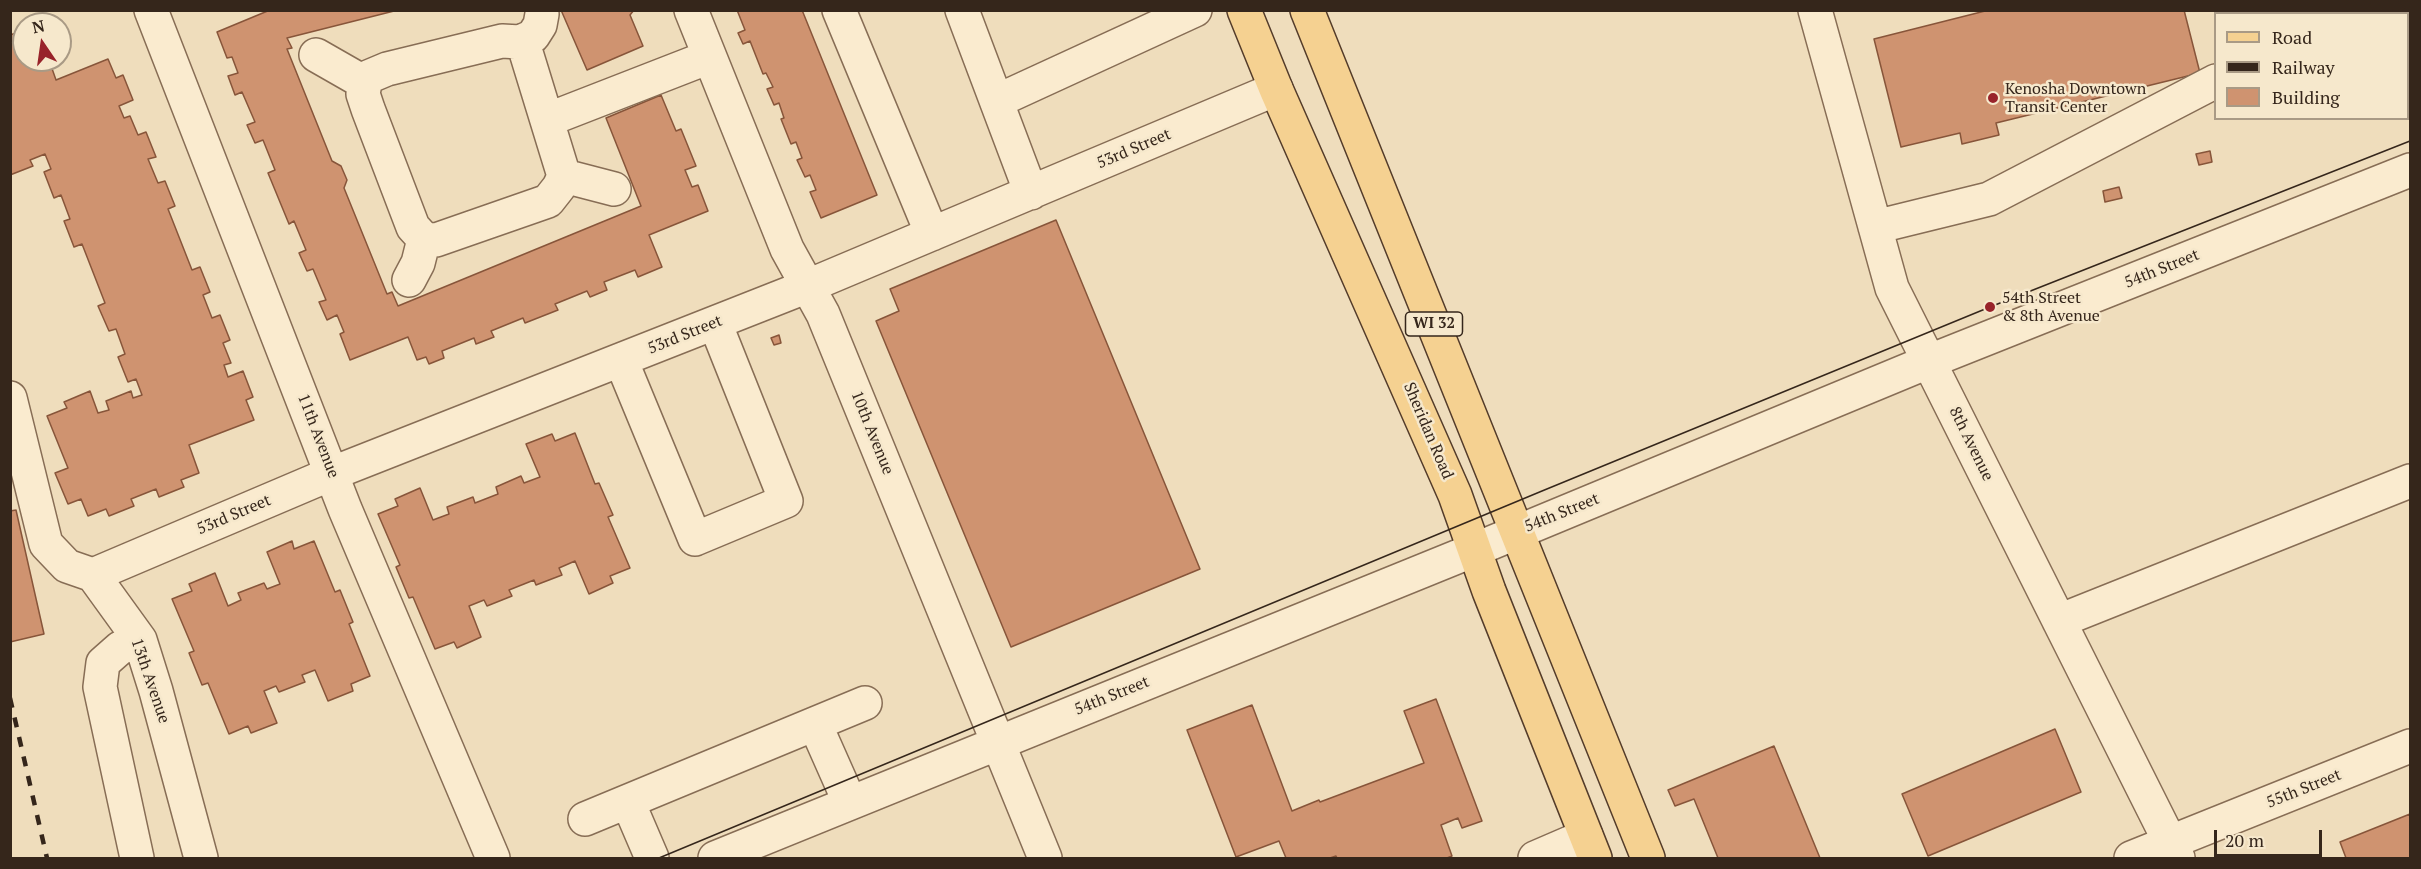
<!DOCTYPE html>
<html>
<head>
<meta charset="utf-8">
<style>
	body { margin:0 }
	#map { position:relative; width:2421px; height:869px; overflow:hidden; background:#efddbc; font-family:"PT Serif",serif }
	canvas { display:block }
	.frame { position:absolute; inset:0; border:12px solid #35261b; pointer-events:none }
	.legend { position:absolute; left:2214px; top:12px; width:195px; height:108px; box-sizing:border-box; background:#f6e8cc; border:2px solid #a99a85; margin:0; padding:8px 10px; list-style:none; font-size:18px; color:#35261b }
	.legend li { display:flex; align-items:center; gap:12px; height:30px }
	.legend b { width:30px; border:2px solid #a99a85 }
	.north { position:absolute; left:12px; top:12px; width:60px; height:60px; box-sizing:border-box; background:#f6e8cc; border:2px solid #a99a85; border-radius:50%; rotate:347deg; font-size:16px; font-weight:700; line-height:24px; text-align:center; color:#35261b }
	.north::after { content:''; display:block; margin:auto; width:21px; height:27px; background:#98232a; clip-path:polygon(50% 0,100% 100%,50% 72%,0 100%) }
	.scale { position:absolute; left:2214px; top:830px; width:108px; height:27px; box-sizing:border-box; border:3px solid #35261b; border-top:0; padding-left:8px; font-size:18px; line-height:21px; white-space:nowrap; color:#35261b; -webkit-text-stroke:4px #f6e8cc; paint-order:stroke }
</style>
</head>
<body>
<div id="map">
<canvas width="2421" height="869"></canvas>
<div class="frame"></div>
<ul class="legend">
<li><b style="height:8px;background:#f5d191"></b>Road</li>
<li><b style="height:8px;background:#35261b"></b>Railway</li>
<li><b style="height:16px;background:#cf9370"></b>Building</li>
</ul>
<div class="north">N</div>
<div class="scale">20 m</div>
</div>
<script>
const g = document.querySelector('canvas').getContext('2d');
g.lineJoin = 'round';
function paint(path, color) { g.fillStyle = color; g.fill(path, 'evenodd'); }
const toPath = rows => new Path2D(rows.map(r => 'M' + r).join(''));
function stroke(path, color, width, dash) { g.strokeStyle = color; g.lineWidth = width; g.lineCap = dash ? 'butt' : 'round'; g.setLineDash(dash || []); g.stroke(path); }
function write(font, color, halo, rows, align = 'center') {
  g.font = font + ' "PT Serif",serif'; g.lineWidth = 5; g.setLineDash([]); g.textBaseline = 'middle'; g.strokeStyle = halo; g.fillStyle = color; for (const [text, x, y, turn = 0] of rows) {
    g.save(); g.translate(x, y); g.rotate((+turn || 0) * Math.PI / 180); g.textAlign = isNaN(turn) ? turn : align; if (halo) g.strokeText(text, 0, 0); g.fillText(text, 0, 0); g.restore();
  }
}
const building = toPath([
	[270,10,398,10,287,38,292,48,287,49,332,161,341,166,347,180,344,188,387,294,392,292,398,306,641,206,606,118,661,95,676,131,681,129,696,166,685,170,692,187,698,185,708,211,649,235,662,267,638,277,635,270,604,282,607,290,590,297,587,291,555,304,558,310,525,323,523,318,491,331,494,337,476,344,474,338,442,351,444,358,429,364,426,357,417,360,408,337,350,360,340,334,344,332,337,315,327,320,319,302,326,300,313,269,307,271,299,253,306,250,294,221,289,224,268,173,275,170,263,140,255,143,247,125,255,122,242,92,235,95,228,76,238,73,232,57,227,58,217,32,270,10],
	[561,10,634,10,630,15,643,46,587,70,561,10],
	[737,10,802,10,877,195,821,218,810,192,816,190,810,175,805,177,797,160,802,158,796,142,791,144,781,119,784,118,779,103,774,105,767,89,773,87,766,73,763,74,750,41,743,44,738,33,745,30,737,10],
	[1989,10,2184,10,2200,73,1996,123,1999,135,1962,144,1960,133,1901,147,1874,39,1989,10],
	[16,33,18,41,24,38,24,60,49,60,56,80,108,59,116,78,123,75,133,100,119,106,124,118,130,116,138,135,146,132,156,157,148,159,158,183,165,181,175,206,168,209,192,270,200,267,210,292,203,295,212,318,220,315,230,340,223,343,231,363,224,365,228,377,243,371,253,397,246,400,254,420,189,445,199,473,181,480,184,487,159,497,156,489,131,499,134,506,109,516,106,509,88,516,81,499,68,504,55,473,68,468,47,416,67,408,64,402,90,391,98,413,109,410,106,401,131,391,133,398,142,395,136,379,128,382,118,357,125,354,116,329,109,331,98,306,105,303,82,244,74,247,64,221,70,219,61,195,54,198,44,172,51,169,45,154,30,160,33,166,10,175,10,35,16,33],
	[2210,151,2212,162,2199,165,2196,154,2210,151],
	[2119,187,2122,198,2105,202,2103,191,2119,187],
	[1056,220,1200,569,1011,647,876,321,899,311,890,289,1056,220],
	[779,335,781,343,774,345,771,338,779,335],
	[575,433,595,484,599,483,613,515,608,517,630,568,610,576,613,583,589,594,575,561,559,568,562,575,536,585,534,580,509,590,512,596,487,606,484,600,469,606,481,637,457,648,454,642,435,649,413,597,409,598,396,567,400,565,378,514,398,506,395,499,420,488,433,520,449,514,447,507,473,497,475,503,498,494,496,487,521,476,524,483,540,477,526,444,552,434,555,441,575,433],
	[16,510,44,634,10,642,10,511,16,510],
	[292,541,294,549,314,541,335,592,340,590,353,622,349,624,370,676,351,684,353,691,328,701,315,670,302,675,305,682,279,692,276,686,264,691,277,723,251,733,248,726,229,734,208,683,202,685,189,653,194,651,172,599,192,591,189,584,215,573,228,606,241,600,238,593,264,583,267,589,280,584,267,552,292,541],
	[1436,699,1482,821,1462,828,1458,818,1441,825,1452,856,1447,858,1337,858,1336,856,1330,858,1286,858,1279,841,1236,857,1187,730,1252,705,1292,811,1319,800,1320,802,1424,763,1404,711,1436,699],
	[2055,729,2081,792,1928,856,1902,794,2055,729],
	[1774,746,1820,858,1718,858,1694,799,1675,806,1668,790,1774,746],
	[2410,814,2410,858,2346,858,2340,842,2410,814]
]);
paint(building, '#cf9370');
stroke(building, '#87553a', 1.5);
const minor = toPath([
	[151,10,345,509,493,858],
	[691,10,787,249,823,314,1045,858],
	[839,10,932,234],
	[962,10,1031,193],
	[1815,10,1892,288,2178,858],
	[2345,14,2351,10],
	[502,41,520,42,525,49,564,176,559,187,548,201,436,240,424,239,413,227,368,109,363,94,365,83,368,77,387,69,502,41],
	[520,42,533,36,540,25,542,14],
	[316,55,365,83],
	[997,101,1195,10],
	[547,120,709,57],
	[564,176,614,189],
	[1875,227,1989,199,2216,81],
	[409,280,418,263,424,239],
	[621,360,695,539,786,501,715,323],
	[10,398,46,544,67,566,93,575,140,640,156,691,201,858],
	[93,575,333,473,808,286,1276,89],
	[2059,621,2410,481],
	[815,724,850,803],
	[628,802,652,858],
	[585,819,865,703],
	[137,858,100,687,103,663,120,648,140,640],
	[715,858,1474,550,1930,361,2410,170],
	[1535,858,1586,836],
	[2131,858,2410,746]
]);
const major = toPath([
	[1244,10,1276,89,1455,495,1489,591,1595,858],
	[1307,10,1648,858]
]);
stroke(minor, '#876d55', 36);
stroke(major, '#543c2a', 36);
stroke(minor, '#faebcf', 33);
stroke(major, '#f5d191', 33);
stroke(toPath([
	[659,858,1542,491,1990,307,2410,141]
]), '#35261b', 1.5);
stroke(toPath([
	[10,698,47,858]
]), '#35261b', 4.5, [10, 10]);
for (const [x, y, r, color] of [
	[1993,98,6,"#98232a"],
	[1990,307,6,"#98232a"]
]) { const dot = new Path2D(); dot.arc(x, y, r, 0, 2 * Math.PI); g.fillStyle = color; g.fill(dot); stroke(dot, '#f6e8cc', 2); }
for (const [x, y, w] of [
	[1434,324,57]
]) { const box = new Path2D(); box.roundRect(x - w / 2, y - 12, w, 24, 4.5); g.fillStyle = '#f6e8cc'; g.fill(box); stroke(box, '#35261b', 1.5); }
write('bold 15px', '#35261b', null, [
	["WI 32",1434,324]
]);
write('16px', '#35261b', '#f6e8cc', [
	["Kenosha Downtown",2005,89],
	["Transit Center",2005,107],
	["54th Street",2002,298],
	["& 8th Avenue",2002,316]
], 'left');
write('16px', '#35261b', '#f6e8cc', [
	["53rd Street",1134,149,-23],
	["54th Street",2162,269,-22],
	["53rd Street",685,335,-22],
	["Sheridan Road",1428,431,67],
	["10th Avenue",872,433,68],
	["11th Avenue",318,436,69],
	["8th Avenue",1971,444,64],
	["54th Street",1562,513,-22],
	["53rd Street",234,515,-23],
	["13th Avenue",150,681,71],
	["54th Street",1112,696,-22],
	["55th Street",2304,789,-22]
]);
</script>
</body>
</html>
